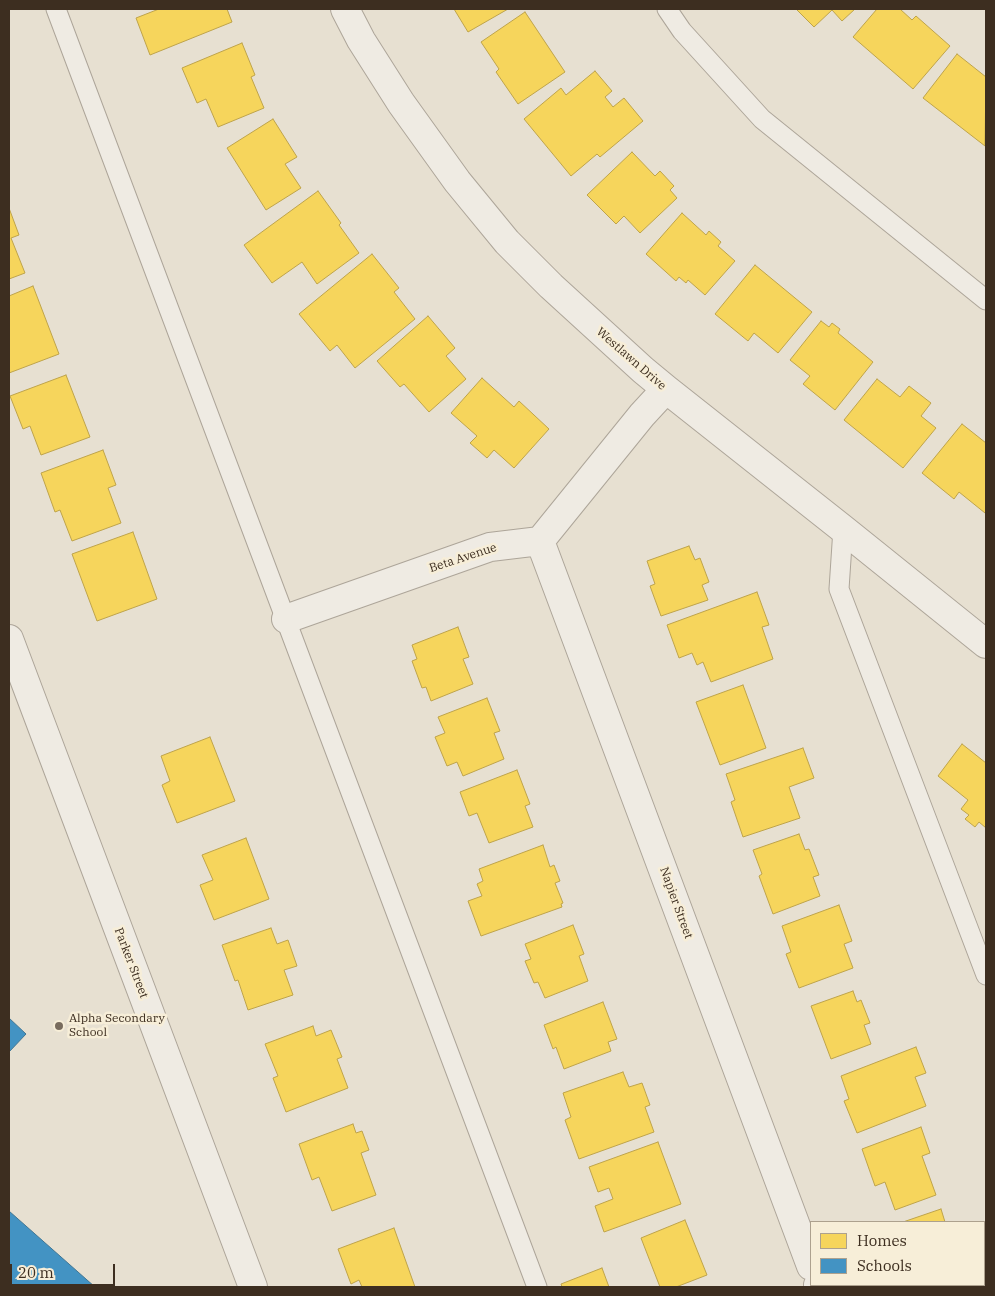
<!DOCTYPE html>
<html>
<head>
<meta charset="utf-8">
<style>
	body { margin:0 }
	#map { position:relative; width:995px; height:1296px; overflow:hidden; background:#e7e0d1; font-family:"IBM Plex Serif",serif }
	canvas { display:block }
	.frame { position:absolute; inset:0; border:10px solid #3d2e20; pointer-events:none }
	.legend { position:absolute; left:810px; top:1221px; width:175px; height:65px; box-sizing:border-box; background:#f7eed8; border:1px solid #ada18e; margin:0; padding:6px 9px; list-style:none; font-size:15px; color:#3d2e20 }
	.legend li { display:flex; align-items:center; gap:10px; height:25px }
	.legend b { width:25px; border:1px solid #ada18e }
	.scale { position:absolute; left:10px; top:1264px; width:105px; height:22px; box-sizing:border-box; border:2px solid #3d2e20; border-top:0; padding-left:6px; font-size:15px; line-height:18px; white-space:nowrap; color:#3d2e20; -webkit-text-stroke:4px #f7eed8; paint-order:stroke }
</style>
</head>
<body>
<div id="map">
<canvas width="995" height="1296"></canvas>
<div class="frame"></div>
<ul class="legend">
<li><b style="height:14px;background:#f6d55c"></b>Homes</li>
<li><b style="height:14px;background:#4393c3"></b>Schools</li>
</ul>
<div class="scale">20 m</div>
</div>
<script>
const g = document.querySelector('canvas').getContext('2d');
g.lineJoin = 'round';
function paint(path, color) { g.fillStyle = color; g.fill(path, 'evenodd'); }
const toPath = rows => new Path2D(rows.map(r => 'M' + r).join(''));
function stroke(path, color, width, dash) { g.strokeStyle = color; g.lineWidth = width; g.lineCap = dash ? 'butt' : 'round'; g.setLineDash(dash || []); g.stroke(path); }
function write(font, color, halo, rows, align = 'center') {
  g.font = font + ' "IBM Plex Serif",serif'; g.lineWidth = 5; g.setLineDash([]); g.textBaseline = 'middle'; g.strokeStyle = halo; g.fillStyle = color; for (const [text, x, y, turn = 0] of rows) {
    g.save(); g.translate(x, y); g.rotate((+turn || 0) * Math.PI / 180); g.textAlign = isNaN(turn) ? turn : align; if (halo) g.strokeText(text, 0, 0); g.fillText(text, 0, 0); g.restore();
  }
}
const homes = toPath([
	[159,9,227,9,232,22,150,55,136,18,159,9],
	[454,9,508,9,468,32,454,9],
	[796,9,855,9,842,21,832,10,814,27,796,9],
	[877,9,900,9,912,20,916,16,950,46,913,89,853,37,877,9],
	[525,12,565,72,518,104,496,72,499,69,481,42,525,12],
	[242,43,255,75,251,77,264,108,218,127,206,99,197,103,182,68,242,43],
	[957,54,986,77,985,146,923,98,957,54],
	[595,71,612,91,605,97,613,107,624,98,643,121,600,157,597,154,571,176,524,119,561,88,566,95,595,71],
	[273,119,297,157,285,164,301,188,266,210,227,148,273,119],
	[632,152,655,176,660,171,674,186,670,190,677,198,640,233,624,216,616,224,587,195,632,152],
	[318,191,341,223,339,225,359,253,317,284,302,262,272,283,244,245,318,191],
	[9,208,19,235,11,238,25,273,9,279,9,208],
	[682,213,706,235,709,231,721,242,718,246,735,261,705,295,688,280,686,283,679,277,676,281,646,254,682,213],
	[372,254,399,288,394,292,415,319,355,368,337,345,330,351,299,314,372,254],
	[755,265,812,312,778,353,754,333,748,341,715,314,755,265],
	[33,286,59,354,9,373,9,296,33,286],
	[428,316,455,348,446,356,466,379,429,412,404,384,400,387,377,361,428,316],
	[821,321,829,327,832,323,840,329,838,333,873,362,835,410,803,384,810,376,790,360,821,321],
	[66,375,90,437,41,455,30,426,23,429,10,396,66,375],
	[482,378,514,407,519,401,549,429,514,468,494,450,487,458,470,443,477,436,451,413,482,378],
	[877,379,900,397,909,386,931,403,921,416,936,428,903,468,844,420,877,379],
	[962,424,986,443,986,511,985,513,959,492,954,499,922,473,962,424],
	[103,450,116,485,108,488,121,523,72,541,60,510,55,512,41,473,103,450],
	[133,532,157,599,97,621,72,554,133,532],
	[689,546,695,560,700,558,709,582,702,585,708,600,661,616,650,586,655,584,647,561,689,546],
	[757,592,769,625,762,627,773,659,711,682,703,662,697,665,692,653,679,658,667,625,757,592],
	[458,627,469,657,463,659,473,684,431,701,426,687,422,688,412,661,417,659,412,645,458,627],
	[743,685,766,748,720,765,696,702,743,685],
	[487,698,500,731,494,733,504,759,463,776,457,762,447,766,435,737,445,733,438,717,487,698],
	[210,737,235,801,177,823,162,785,170,781,161,756,210,737],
	[962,744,986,763,986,828,979,822,975,827,965,819,969,815,961,809,968,800,938,776,962,744],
	[803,748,814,778,789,787,800,818,743,837,731,802,735,800,726,774,803,748],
	[517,770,530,804,525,806,533,827,489,843,477,813,469,816,460,792,517,770],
	[799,834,805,850,809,849,819,875,813,877,820,896,773,914,759,876,762,874,753,850,799,834],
	[246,838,269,899,214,920,200,885,213,880,202,855,246,838],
	[543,845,550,867,554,865,560,881,555,883,563,903,561,904,562,907,481,936,468,901,482,896,477,884,483,881,479,869,543,845],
	[839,905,852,941,844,944,853,968,799,988,786,954,791,952,782,926,839,905],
	[573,925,584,954,579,956,588,981,545,998,538,982,534,983,525,961,531,959,525,944,573,925],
	[271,928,277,944,288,940,297,966,284,970,293,995,248,1010,238,980,235,981,222,945,271,928],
	[853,991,857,1002,861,1000,870,1023,864,1025,871,1044,831,1059,811,1006,853,991],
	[603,1002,617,1039,608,1042,611,1051,564,1069,556,1047,553,1049,544,1025,603,1002],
	[313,1026,316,1036,331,1030,342,1057,337,1059,348,1088,286,1112,273,1078,278,1076,265,1044,313,1026],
	[916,1047,926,1073,915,1077,926,1106,857,1133,844,1101,849,1099,841,1076,916,1047],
	[623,1072,629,1087,642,1083,650,1105,645,1107,654,1132,579,1159,565,1120,571,1117,563,1093,623,1072],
	[353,1124,356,1133,362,1131,369,1150,361,1153,376,1195,332,1211,319,1177,312,1180,299,1144,353,1124],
	[921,1127,930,1153,922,1156,936,1195,895,1210,885,1182,875,1186,862,1149,921,1127],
	[658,1142,681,1204,604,1232,595,1206,613,1199,609,1188,598,1192,589,1167,658,1142],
	[941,1209,945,1222,903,1222,941,1209],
	[685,1220,707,1275,676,1287,660,1287,641,1238,685,1220],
	[394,1228,415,1287,362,1287,359,1280,351,1284,338,1249,394,1228],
	[602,1268,609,1287,562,1287,561,1284,602,1268],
	[959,1285,965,1285,966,1287,952,1287,959,1285]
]);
paint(homes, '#f6d55c');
stroke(homes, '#bea34a', 1);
const schools = toPath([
	[9,1018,26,1034,9,1052,9,1018],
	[9,1211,95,1287,9,1287,9,1211]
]);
paint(schools, '#4393c3');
stroke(schools, '#417592', 1);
const service = toPath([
	[56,9,537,1287],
	[667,9,682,31,762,119,986,300],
	[843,529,839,589,986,975]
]);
const minor = toPath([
	[345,9,361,40,401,103,457,181,507,242,551,286,643,370,666,389,843,529,986,644],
	[540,541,811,1266],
	[286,619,490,547,540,541,642,415,666,389],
	[818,1285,819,1287]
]);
const tertiary = toPath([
	[9,639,253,1287]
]);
stroke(service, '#ada599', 21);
stroke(minor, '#ada599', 30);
stroke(tertiary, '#ada599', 30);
stroke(service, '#efebe3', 19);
stroke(minor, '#efebe3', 28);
stroke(tertiary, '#efebe3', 28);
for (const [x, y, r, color] of [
	[59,1026,5,"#786c5e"]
]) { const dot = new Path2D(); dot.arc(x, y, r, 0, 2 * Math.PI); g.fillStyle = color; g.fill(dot); stroke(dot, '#f7eed8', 2); }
write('12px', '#3d2e20', '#f7eed8', [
	["Westlawn Drive",631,359,41],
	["Beta Avenue",463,558,-18],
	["Napier Street",676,903,70],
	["Parker Street",131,963,69]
]);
write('12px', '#3d2e20', '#f7eed8', [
	["Alpha Secondary",69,1019],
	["School",69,1033]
], 'left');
</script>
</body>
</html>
